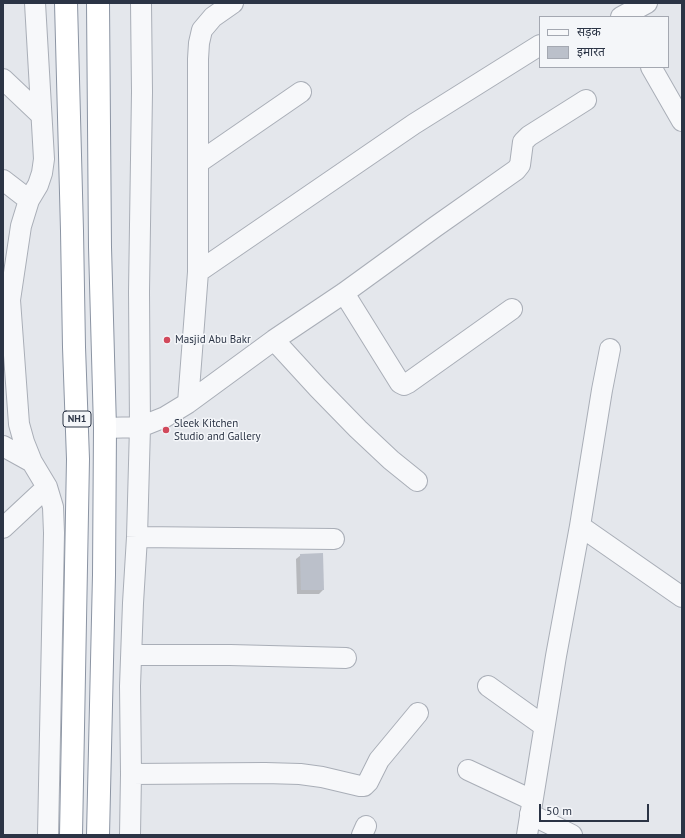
<!DOCTYPE html>
<html>
<head>
<meta charset="utf-8">
<style>
	body { margin:0 }
	#map { position:relative; width:685px; height:838px; overflow:hidden; background:#e4e7ec; font-family:"PT Sans","Noto Sans Devanagari",sans-serif }
	canvas { display:block }
	.frame { position:absolute; inset:0; border:4px solid #2b3445; pointer-events:none }
	.legend { position:absolute; left:539px; top:16px; width:130px; height:52px; box-sizing:border-box; background:#f4f6f9; border:1px solid #a4a8b1; margin:0; padding:5px 7px; list-style:none; font-size:12px; color:#2b3445 }
	.legend li { display:flex; align-items:center; gap:8px; height:20px }
	.legend b { width:20px; border:1px solid #a4a8b1 }
	.scale { position:absolute; left:539px; top:804px; width:110px; height:18px; box-sizing:border-box; border:2px solid #2b3445; border-top:0; padding-left:5px; font-size:12px; line-height:14px; white-space:nowrap; color:#2b3445; -webkit-text-stroke:3px #f4f6f9; paint-order:stroke }
</style>
</head>
<body>
<div id="map">
<canvas width="685" height="838"></canvas>
<div class="frame"></div>
<ul class="legend">
<li><b style="height:5px;background:#f7f8fa"></b>सड़क</li>
<li><b style="height:11px;background:#bbc0ca"></b>इमारत</li>
</ul>
<div class="scale">50 m</div>
</div>
<script>
const g = document.querySelector('canvas').getContext('2d');
g.lineJoin = 'round';
function paint(path, color) { g.fillStyle = color; g.fill(path, 'evenodd'); }
const toPath = rows => new Path2D(rows.map(r => 'M' + r).join(''));
function stroke(path, color, width, dash) { g.strokeStyle = color; g.lineWidth = width; g.lineCap = dash ? 'butt' : 'round'; g.setLineDash(dash || []); g.stroke(path); }
function write(font, color, halo, rows, align = 'center') {
  g.font = font + ' "PT Sans",sans-serif'; g.lineWidth = 3; g.setLineDash([]); g.textBaseline = 'middle'; g.strokeStyle = halo; g.fillStyle = color; for (const [text, x, y, turn = 0] of rows) {
    g.save(); g.translate(x, y); g.rotate((+turn || 0) * Math.PI / 180); g.textAlign = isNaN(turn) ? turn : align; if (halo) g.strokeText(text, 0, 0); g.fillText(text, 0, 0); g.restore();
  }
}
paint(toPath([
	[301,555,323,590,319,594,297,594,296,559]
]), '#0003');
paint(toPath([
	[323,553,324,590,301,590,300,554]
]), '#bbc0ca');
const minor = toPath([
	[35,3,44,159,42,173,38,185,29,200,21,226,10,300,19,424,24,442,32,462,47,487,53,507,54,533,48,835],
	[621,17,647,3],
	[651,67,682,121],
	[3,79,41,115],
	[198,163,301,92],
	[3,180,29,200],
	[198,272,414,124,540,45],
	[344,293,400,383,404,385,408,383,512,309],
	[274,340,318,388,358,429,391,460,417,481],
	[188,403,198,272,198,59,199,43,202,30,213,17,233,3],
	[105,428,140,427,165,417,188,403,274,340,344,293,435,227,516,170,520,165,523,142,529,136,586,100],
	[3,446,32,462],
	[580,526,682,597],
	[3,528,47,487],
	[137,537,334,539],
	[132,655,230,655,346,658],
	[488,686,544,726],
	[468,770,532,800],
	[131,774,265,773,300,774,322,777,360,786,364,786,368,782,379,760,418,713],
	[530,814,572,835],
	[130,835,131,774,130,686,133,603,137,537,140,427,139,292,142,92,141,3],
	[362,835,366,826],
	[527,835,556,656,580,526,602,390,610,349]
]);
const highway = toPath([
	[66,3,72,231,74,347,78,459,71,835],
	[98,835,104,575,105,428,100,247,98,3]
]);
stroke(minor, '#a9aeb7', 22);
stroke(highway, '#8b94a3', 24);
stroke(minor, '#f7f8fa', 20);
stroke(highway, '#fff', 22);
for (const [x, y, r, color] of [
	[167,340,4,"#d1495b"],
	[166,430,4,"#d1495b"]
]) { const dot = new Path2D(); dot.arc(x, y, r, 0, 2 * Math.PI); g.fillStyle = color; g.fill(dot); stroke(dot, '#f4f6f9', 1.5); }
for (const [x, y, w] of [
	[77,419,28]
]) { const box = new Path2D(); box.roundRect(x - w / 2, y - 8, w, 16, 3); g.fillStyle = '#f4f6f9'; g.fill(box); stroke(box, '#2b3445', 1); }
write('bold 10px', '#2b3445', null, [
	["NH1",77,419]
]);
write('11px', '#2b3445', '#f4f6f9', [
	["Masjid Abu Bakr",175,340],
	["Sleek Kitchen",174,424],
	["Studio and Gallery",174,437]
], 'left');
</script>
</body>
</html>
